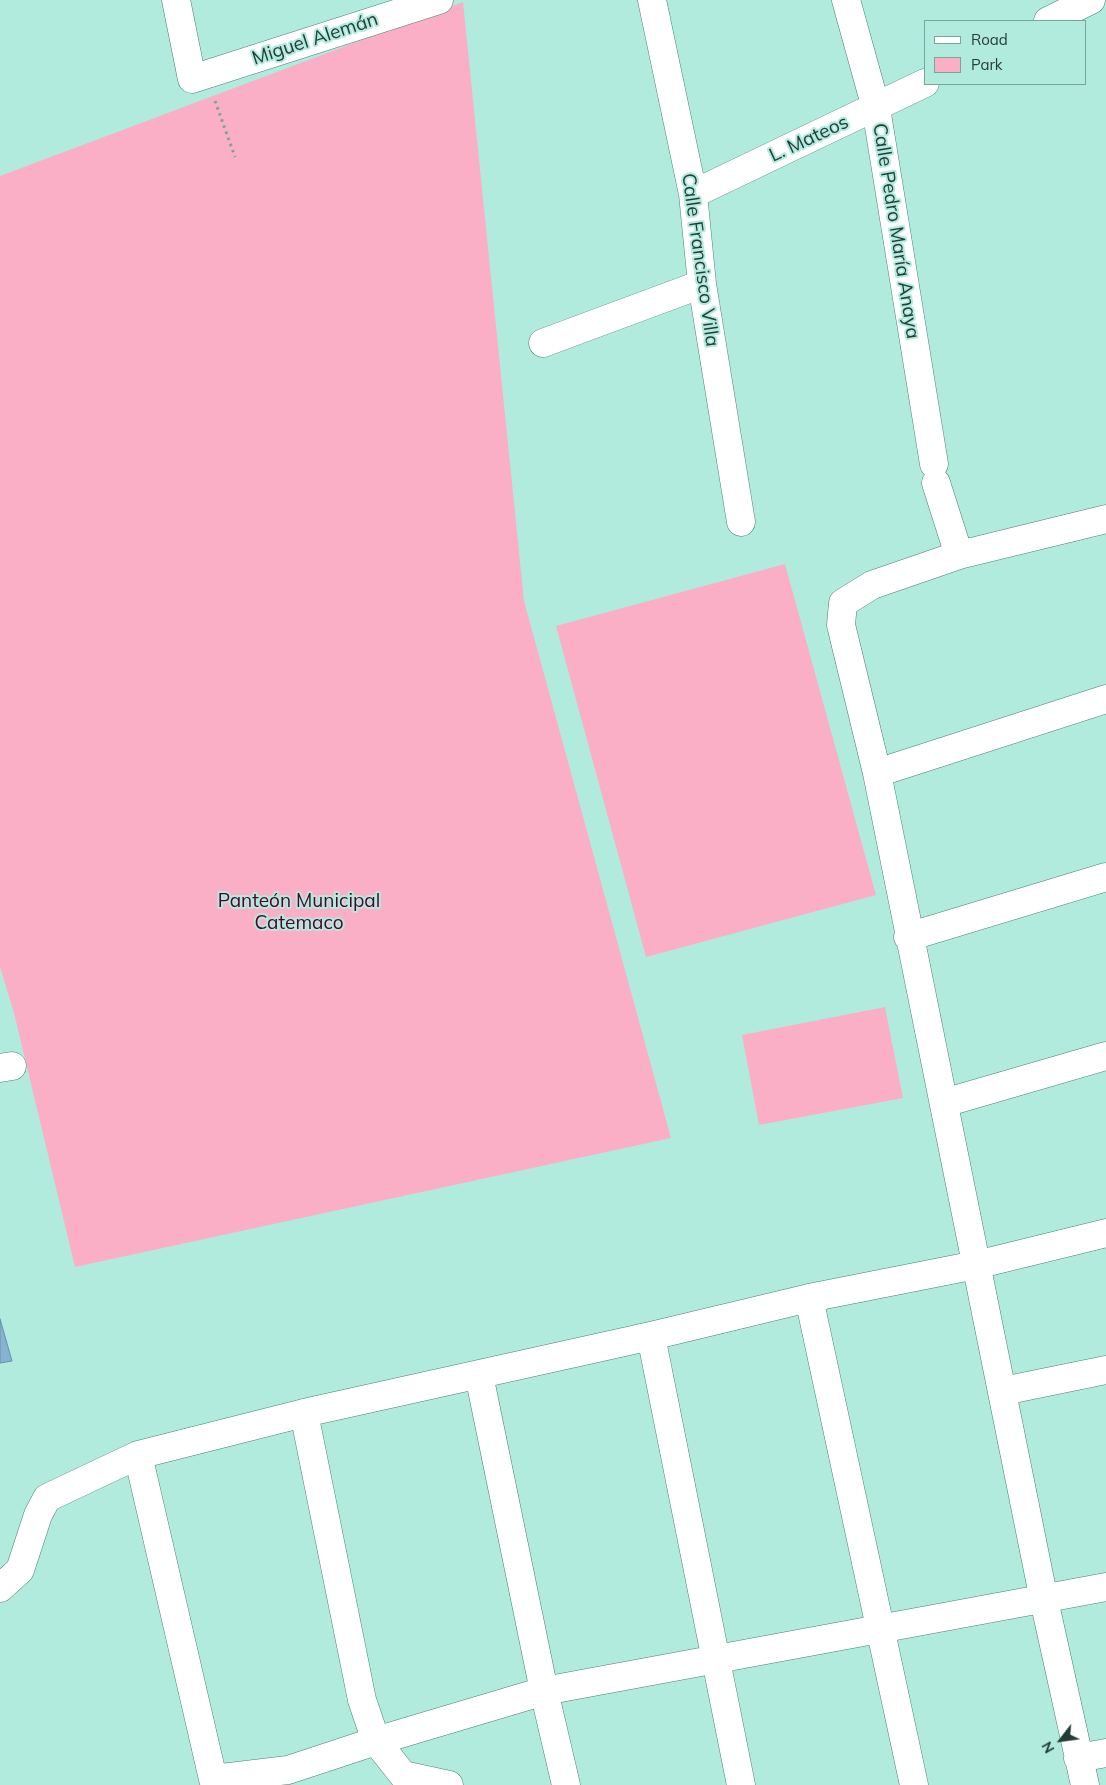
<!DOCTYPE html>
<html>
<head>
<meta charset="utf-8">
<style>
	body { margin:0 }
	#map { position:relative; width:1106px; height:1785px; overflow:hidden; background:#b1ebdd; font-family:Mulish,sans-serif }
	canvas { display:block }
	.legend { position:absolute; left:924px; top:20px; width:162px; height:65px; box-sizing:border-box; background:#b1ebdd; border:1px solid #79a59b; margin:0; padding:6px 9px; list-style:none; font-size:15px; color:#253d37 }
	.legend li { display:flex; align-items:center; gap:10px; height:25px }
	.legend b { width:25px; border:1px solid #79a59b }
	.north { position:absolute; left:1036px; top:1715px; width:50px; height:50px; -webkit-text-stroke:4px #b1ebdd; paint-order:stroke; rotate:240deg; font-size:14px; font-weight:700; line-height:20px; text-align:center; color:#253d37 }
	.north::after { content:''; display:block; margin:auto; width:18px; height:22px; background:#253d37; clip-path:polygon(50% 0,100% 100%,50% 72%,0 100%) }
</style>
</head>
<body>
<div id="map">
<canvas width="1106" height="1785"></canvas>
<ul class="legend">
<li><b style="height:6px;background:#fff"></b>Road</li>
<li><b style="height:14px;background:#faafc7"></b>Park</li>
</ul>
<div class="north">N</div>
</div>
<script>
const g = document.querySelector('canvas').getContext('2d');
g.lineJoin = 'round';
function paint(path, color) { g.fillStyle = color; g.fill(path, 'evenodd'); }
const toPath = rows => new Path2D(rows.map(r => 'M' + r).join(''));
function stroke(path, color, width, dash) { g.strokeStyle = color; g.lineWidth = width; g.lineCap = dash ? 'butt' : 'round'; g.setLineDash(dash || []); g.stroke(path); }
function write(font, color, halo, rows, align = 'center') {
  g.font = font + ' Mulish,sans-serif'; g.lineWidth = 4; g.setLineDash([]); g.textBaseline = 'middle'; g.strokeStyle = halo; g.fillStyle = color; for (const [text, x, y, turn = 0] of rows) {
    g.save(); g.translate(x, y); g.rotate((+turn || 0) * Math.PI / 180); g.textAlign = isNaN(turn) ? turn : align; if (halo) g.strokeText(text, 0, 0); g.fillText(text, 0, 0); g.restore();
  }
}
paint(toPath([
	[463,2,524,601,671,1138,75,1267,14,1013,0,967,0,176],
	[785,564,876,895,646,957,556,626],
	[885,1007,903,1098,759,1125,742,1035]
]), '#faafc7');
const building = toPath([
	[0,1319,12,1361,0,1363,0,1319]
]);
paint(building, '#88b3d0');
stroke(building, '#6690ac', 1);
const minor = toPath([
	[176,0,192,79,439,0],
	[652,0,693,194,702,284,741,522],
	[846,0,876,108,934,464],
	[1048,21,1091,0],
	[693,194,925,83],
	[543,343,702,284],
	[936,483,959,555],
	[877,773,1106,699],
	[908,937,1106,877],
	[0,1068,12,1066],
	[944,1103,1106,1056],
	[809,1298,914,1785],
	[651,1336,741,1785],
	[479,1375,544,1691,566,1785],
	[1003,1391,1106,1370],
	[304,1413,362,1700,376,1741,544,1691,1106,1587],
	[138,1455,213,1779,288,1770,376,1741,403,1775,449,1785],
	[0,1588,20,1570,38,1515,47,1498,138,1455,304,1413,651,1336,809,1298,976,1265,1106,1233],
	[1078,1758,1106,1753],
	[1085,1785,1044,1600,877,773,841,625,843,603,872,585,959,555,1106,519]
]);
stroke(minor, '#498174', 29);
stroke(toPath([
	[215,101,235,157]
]), '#78a499', 3, [2.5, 4]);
stroke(minor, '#fff', 28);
write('19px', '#253d37', '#b1ebdd', [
	["Miguel Alemán",315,39,-18],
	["L. Mateos",809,139,-25],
	["Calle Pedro María Anaya",896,231,81],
	["Calle Francisco Villa",700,260,82]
]);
write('19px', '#52002a', '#b1ebdd', [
	["Panteón Municipal",299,901],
	["Catemaco",299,923]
]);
</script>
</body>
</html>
